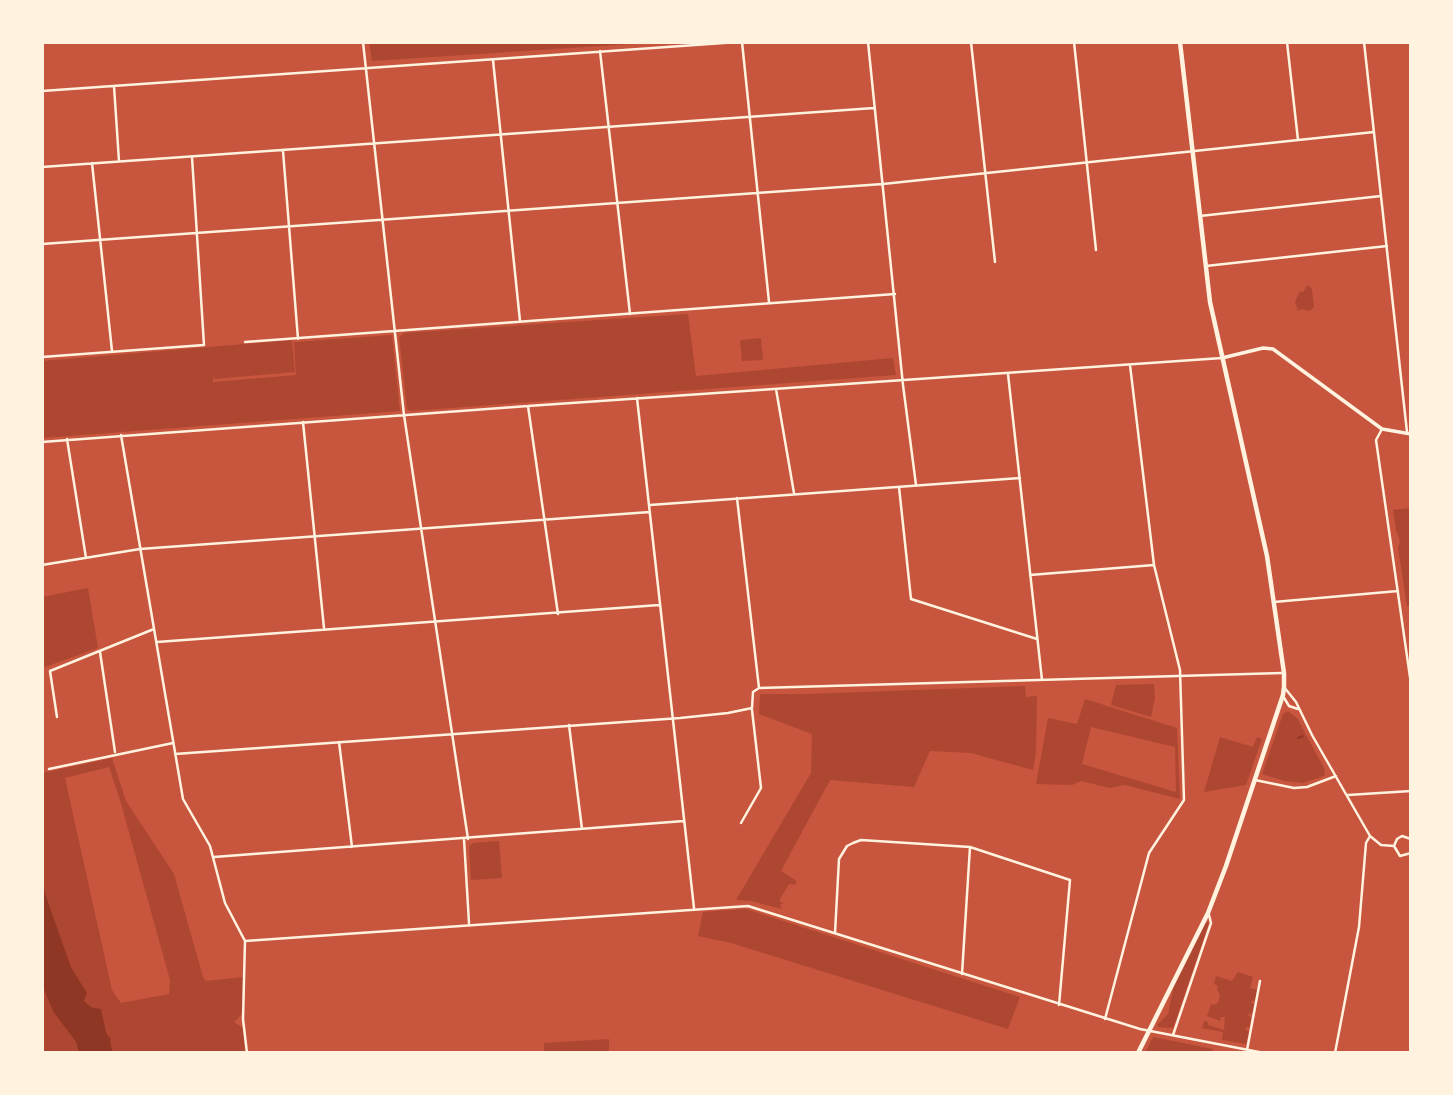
<!DOCTYPE html>
<html>
<head>
<meta charset="utf-8">
<style>
	body { margin:0 }
	#map { position:relative; width:1453px; height:1095px; overflow:hidden; background:#c8553d; font-family:Karla,sans-serif }
	canvas { display:block }
	.frame { position:absolute; inset:0; border:44px solid #fff3e0; pointer-events:none }
</style>
</head>
<body>
<div id="map">
<canvas width="1453" height="1095"></canvas>
<div class="frame"></div>
</div>
<script>
const g = document.querySelector('canvas').getContext('2d');
g.lineJoin = 'round';
function paint(path, color) { g.fillStyle = color; g.fill(path, 'evenodd'); }
const toPath = rows => new Path2D(rows.map(r => 'M' + r).join(''));
function stroke(path, color, width, dash) { g.strokeStyle = color; g.lineWidth = width; g.lineCap = dash ? 'butt' : 'round'; g.setLineDash(dash || []); g.stroke(path); }
paint(toPath([
	[369,42,662,42,372,61],
	[1308,285,1312,289,1314,307,1310,311,1302,309,1298,311,1295,302,1300,291,1303,292],
	[688,314,696,376,893,358,896,375,411,411,407,409,399,337,404,333],
	[392,335,400,411,42,438,42,361,292,340,295,372,214,379,213,374,213,382,296,375,294,342],
	[761,338,763,360,742,361,740,340],
	[1411,508,1411,606,1407,606,1398,548,1400,541,1396,530,1393,510],
	[88,588,98,648,42,668,42,597],
	[1154,684,1155,698,1151,717,1111,705,1116,685],
	[1025,686,1026,697,1037,696,1036,752,1033,770,971,753,930,751,914,787,830,780,781,871,797,881,795,885,789,884,779,901,784,904,780,904,782,909,751,901,736,900,811,773,812,734,759,714,760,694,808,694],
	[1085,699,1177,728,1180,799,1125,785,1110,788,1081,781,1072,785,1036,784,1048,718,1077,724],
	[1091,727,1175,747,1176,792,1082,764],
	[1288,711,1297,718,1325,770,1324,776,1303,783,1285,781,1262,774,1283,714],
	[1220,737,1253,747,1257,737,1262,739,1246,785,1204,792],
	[112,758,126,801,174,874,203,977,206,981,243,977,242,1014,234,1022,243,1028,245,1053,113,1053,101,1009,91,1007,84,1001,87,993,71,967,45,893,42,873,42,773],
	[109,767,120,800,170,980,169,994,121,1003,112,990,65,778],
	[499,841,502,878,471,880,469,847,473,843],
	[746,909,1020,997,1008,1029,731,943,698,936,703,912],
	[1206,922,1209,923,1173,1028,1158,1027,1157,1025,1168,1014,1174,985],
	[1238,972,1253,977,1250,988,1257,990,1255,1001,1252,1000,1251,1003,1254,1004,1252,1014,1249,1013,1248,1016,1251,1017,1250,1027,1246,1027,1246,1030,1249,1031,1246,1044,1222,1040,1223,1032,1202,1028,1204,1021,1208,1022,1208,1025,1224,1030,1225,1017,1221,1017,1220,1021,1207,1016,1211,1004,1214,1005,1218,1003,1220,994,1217,990,1218,986,1214,984,1216,976,1232,981],
	[42,983,54,1013,76,1042,79,1053,42,1053],
	[1153,1037,1213,1049,1213,1053,1145,1053],
	[609,1039,609,1053,544,1053,544,1043]
]), '#ae4732');
paint(toPath([
	[42,873,45,893,71,967,87,993,84,1001,91,1007,101,1009,107,1034,111,1039,110,1041,113,1053,79,1053,76,1042,54,1013,47,997,42,983]
]), '#8f3625');
stroke(toPath([
	[1298,738,1303,736]
]), '#8f3625', 2);
stroke(toPath([
	[363,42,404,415,468,839],
	[742,42,769,302],
	[868,42,903,385,916,485],
	[971,42,995,262],
	[1074,42,1096,250],
	[1287,42,1298,140],
	[1364,42,1407,432],
	[600,51,630,314],
	[493,60,520,321],
	[114,86,119,161],
	[42,91,738,42],
	[283,151,298,339],
	[92,163,112,351],
	[42,167,874,108],
	[1200,216,1381,196],
	[42,244,883,184,1374,132],
	[1206,266,1387,246],
	[245,342,895,294],
	[42,357,204,345,192,157],
	[1008,374,1042,680],
	[776,389,794,493],
	[637,398,694,908],
	[528,406,558,614],
	[303,422,324,628],
	[1382,429,1376,440,1411,684],
	[121,435,183,799,210,846,225,903,245,941,243,1019,247,1053],
	[67,439,86,558],
	[42,442,528,406,1222,358],
	[899,487,911,599,1037,639],
	[737,498,759,688],
	[650,505,1020,478],
	[42,565,140,549,650,512],
	[1030,575,1154,565],
	[1274,602,1398,591],
	[157,642,659,605],
	[100,652,115,752],
	[1284,687,1296,702,1312,735,1370,836,1381,845,1394,846],
	[1283,696,1289,706,1298,709],
	[57,717,50,671,154,629],
	[569,725,582,829],
	[339,742,352,847],
	[175,754,680,718,728,713,752,708,753,692,759,688,1282,673],
	[49,769,173,743],
	[1255,780,1294,788,1307,787,1336,776],
	[1348,795,1411,791],
	[741,823,761,788,752,710],
	[464,839,469,923],
	[1394,846,1397,839,1402,836,1411,839],
	[1394,846,1400,856,1411,853],
	[214,857,684,821],
	[835,933,839,859,847,846,853,843,861,840,970,847],
	[245,941,748,906,1140,1029,1264,1053],
	[962,974,970,847,1070,880,1059,1005],
	[1105,1019,1149,853,1184,800,1180,670,1154,565,1130,365],
	[1173,1035,1211,923,1209,915],
	[1247,1050,1260,981],
	[1335,1053,1359,927,1366,843,1370,836]
]), '#fff3e0', 2.5);
stroke(toPath([
	[1222,358,1263,348,1273,349,1382,429,1411,434]
]), '#fff3e0', 3.5);
stroke(toPath([
	[1138,1053,1208,913,1226,866,1283,695,1284,687,1284,673,1267,556,1210,302,1180,42]
]), '#fff3e0', 4.5);
</script>
</body>
</html>
